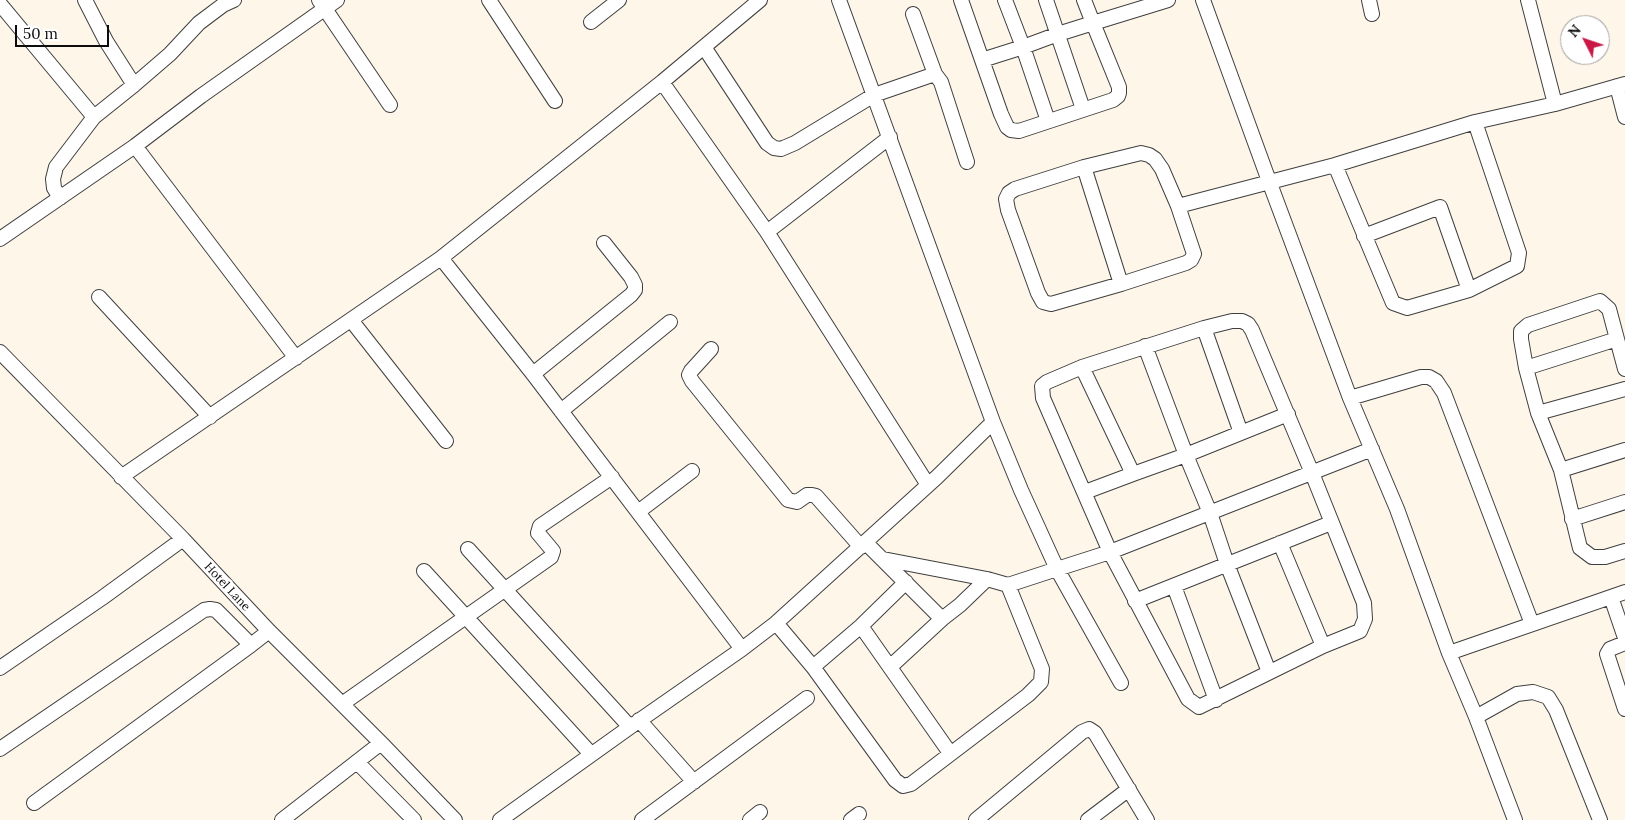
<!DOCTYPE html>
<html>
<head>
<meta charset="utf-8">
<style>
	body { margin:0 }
	#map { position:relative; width:1625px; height:820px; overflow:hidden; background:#fff6ea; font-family:Lora,serif }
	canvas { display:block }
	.north { position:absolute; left:1560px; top:15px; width:50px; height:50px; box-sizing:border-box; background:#fff; border:1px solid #9e9e9e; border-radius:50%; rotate:311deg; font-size:14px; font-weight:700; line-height:20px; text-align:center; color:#0c0c0c }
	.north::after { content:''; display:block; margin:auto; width:18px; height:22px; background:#c91746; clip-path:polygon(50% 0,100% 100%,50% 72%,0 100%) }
	.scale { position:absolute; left:15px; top:25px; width:94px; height:22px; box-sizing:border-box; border:2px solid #0c0c0c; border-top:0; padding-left:6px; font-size:15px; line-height:18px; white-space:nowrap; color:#0c0c0c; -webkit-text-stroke:4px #fff; paint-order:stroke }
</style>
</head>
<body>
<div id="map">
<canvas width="1625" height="820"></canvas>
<div class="north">N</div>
<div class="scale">50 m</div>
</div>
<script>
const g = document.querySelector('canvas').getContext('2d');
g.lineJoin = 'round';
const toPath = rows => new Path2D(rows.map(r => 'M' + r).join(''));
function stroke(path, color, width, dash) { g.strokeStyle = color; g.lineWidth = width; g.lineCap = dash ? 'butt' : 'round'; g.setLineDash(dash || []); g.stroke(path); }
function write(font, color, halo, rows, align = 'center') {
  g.font = font + ' Lora,serif'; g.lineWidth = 5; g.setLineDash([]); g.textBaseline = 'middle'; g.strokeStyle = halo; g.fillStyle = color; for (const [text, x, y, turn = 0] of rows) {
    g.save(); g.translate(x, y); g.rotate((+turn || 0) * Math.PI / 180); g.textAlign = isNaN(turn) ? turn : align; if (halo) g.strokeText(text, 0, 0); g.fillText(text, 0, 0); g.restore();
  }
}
const minor = toPath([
	[319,0,390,105],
	[489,0,555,101],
	[839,0,993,422,1021,490,1057,569,1110,552,1372,449],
	[961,0,982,60],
	[1005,0,1023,47,1048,121],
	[1046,0,1083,109],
	[1084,0,1093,23,1119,87,1119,93,1118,96,1113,100,1019,131,1011,130,1007,127,1001,114,982,60,1023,47,1058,34,1093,23,1168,0],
	[1203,0,1269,181,1350,398,1397,509,1449,653,1476,717,1515,820],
	[1369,0,1372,14],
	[1528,0,1555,104],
	[0,4,94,117],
	[913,14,935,74],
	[591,22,619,0],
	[704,47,767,143,774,148,781,149,795,143,874,95,935,74,941,82,967,162],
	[662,82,767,232,928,485],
	[134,85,170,54,199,23,223,5,234,0],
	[1617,86,1625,117],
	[135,146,296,358],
	[1335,165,1393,303,1407,308,1469,290,1517,266,1519,253,1475,122],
	[1084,167,1121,284],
	[60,198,54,188,53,179,56,167,94,117,134,85,106,41,85,0],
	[1178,206,1194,254,1191,260,1186,263,1121,284,1051,304,1043,302,1038,293,1008,210,1006,199,1009,193,1015,189,1084,167,1141,153,1149,155,1155,159,1162,169,1178,206,1335,165,1475,122,1555,104,1625,84],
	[767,232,890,137],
	[1364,236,1440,207,1469,290],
	[0,239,135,146,201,96,337,0],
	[441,258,533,374,742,649],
	[99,297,210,417],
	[351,320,446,441],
	[1232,321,1242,321,1248,324,1252,330,1312,473,1364,603,1365,619,1360,631,1323,646,1199,707,1188,699,1110,552,1043,398,1042,386,1047,382,1082,367,1204,328,1232,321],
	[1204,328,1241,433],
	[1145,346,1186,455,1210,513,1227,564,1269,672],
	[711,349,691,371,689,375,692,381,788,500,797,502,807,495,812,495,816,496,861,547],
	[0,352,183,539,269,631,384,746,455,820],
	[1082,367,1133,474,1085,492],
	[1526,368,1617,339],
	[1625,369,1609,309,1600,301,1528,325,1521,331,1521,339,1526,368,1538,413,1561,470,1580,548,1592,557,1605,557,1625,551],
	[533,374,631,295,635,290,635,285,631,277,604,243],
	[1350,398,1421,377,1429,377,1436,381,1444,393,1532,624],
	[561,411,670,322],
	[1538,413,1625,389],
	[1561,470,1625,450],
	[1133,474,1186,455,1288,414],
	[121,477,441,258,662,82,760,0],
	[638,512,692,471],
	[1572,519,1625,502],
	[866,543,942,619],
	[1280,543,1323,646],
	[468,549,630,727],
	[883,559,987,579,1008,585],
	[424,571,591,754],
	[1174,586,1216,700],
	[1611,597,1625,638],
	[1135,601,1331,523],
	[776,623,813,667,895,780,903,786,911,784,1028,695,1041,682,1042,669,1008,585,1057,569,1121,683],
	[861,626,950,753],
	[1625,643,1610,649,1607,654,1625,709],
	[1449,653,1625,592],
	[813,667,861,626,906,582],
	[890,667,942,619,960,605,987,579],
	[0,668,102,598,183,539],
	[342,704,551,557,553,551,538,533,540,526,612,477],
	[1476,717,1517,694,1533,692,1548,697,1556,710,1600,820],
	[639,720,694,782],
	[0,749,204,610,210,609,216,610,251,645],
	[357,762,414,820],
	[34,803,251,645,269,631],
	[282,820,381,743],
	[500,820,630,727,742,649,776,623,937,477,993,422],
	[642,820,807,698],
	[750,820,760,812],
	[851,820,859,814],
	[976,820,1082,732,1089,729,1095,733,1147,820],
	[1088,820,1129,789]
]);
stroke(minor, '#3f3f3f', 16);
stroke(minor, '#fff', 14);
write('12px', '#0c0c0c', '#fff', [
	["Hotel Lane",227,587,47]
]);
</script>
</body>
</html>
